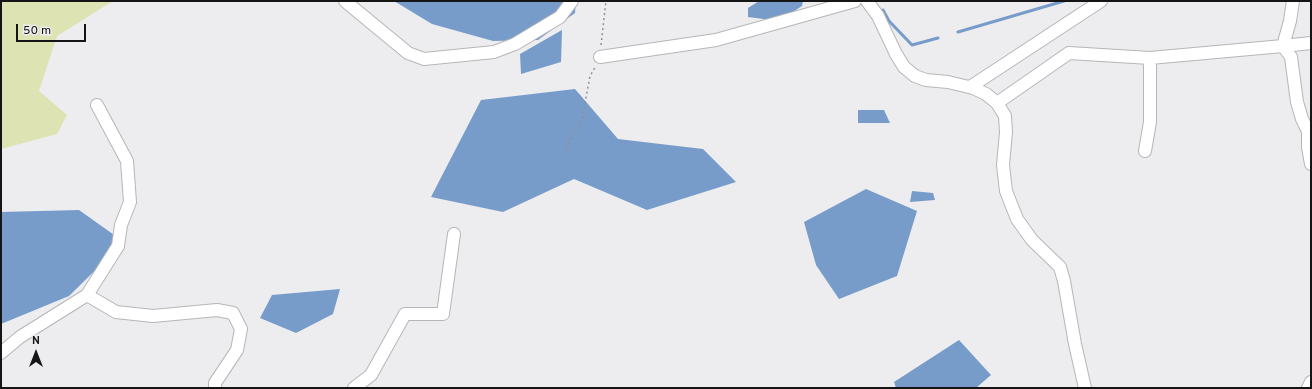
<!DOCTYPE html>
<html>
<head>
<meta charset="utf-8">
<style>
	body { margin:0 }
	#map { position:relative; width:1312px; height:389px; overflow:hidden; background:#ededf0; font-family:Overpass,sans-serif }
	canvas { display:block }
	.frame { position:absolute; inset:0; border:2px solid #151516; pointer-events:none }
	.north { position:absolute; left:16px; top:333px; width:40px; height:40px; -webkit-text-stroke:3px #ededf0; paint-order:stroke; rotate:0deg; font-size:11px; font-weight:700; line-height:16px; text-align:center; color:#151516 }
	.north::after { content:''; display:block; margin:auto; width:14px; height:18px; background:#151516; clip-path:polygon(50% 0,100% 100%,50% 72%,0 100%) }
	.scale { position:absolute; left:16px; top:24px; width:70px; height:18px; box-sizing:border-box; border:2px solid #151516; border-top:0; padding-left:5px; font-size:12px; line-height:14px; white-space:nowrap; color:#151516; -webkit-text-stroke:3px #ededf0; paint-order:stroke }
</style>
</head>
<body>
<div id="map">
<canvas width="1312" height="389"></canvas>
<div class="frame"></div>
<div class="north">N</div>
<div class="scale">50 m</div>
</div>
<script>
const g = document.querySelector('canvas').getContext('2d');
g.lineJoin = 'round';
function paint(path, color) { g.fillStyle = color; g.fill(path, 'evenodd'); }
const toPath = rows => new Path2D(rows.map(r => 'M' + r).join(''));
function stroke(path, color, width, dash) { g.strokeStyle = color; g.lineWidth = width; g.lineCap = dash ? 'butt' : 'round'; g.setLineDash(dash || []); g.stroke(path); }
paint(toPath([
	[1,1,113,1,57,36,39,91,67,115,57,134,1,149]
]), '#dde3b3');
paint(toPath([
	[394,1,576,1,575,13,538,40,493,41,432,24],
	[759,1,803,1,802,6,779,21,748,17,748,8],
	[562,30,561,62,521,74,520,54],
	[575,89,618,139,703,149,736,182,647,210,574,179,503,212,431,197,481,100],
	[858,110,884,110,890,123,858,123],
	[866,189,917,211,897,276,839,299,816,265,804,222],
	[912,191,933,193,935,200,910,202],
	[79,210,124,242,69,296,1,324,1,212],
	[340,289,333,314,296,333,260,318,272,295],
	[959,340,991,375,976,388,896,388,894,382]
]), '#779cca');
stroke(toPath([
	[883,10,889,21,912,45,938,38],
	[958,32,1064,1]
]), '#779cca', 3);
const minor = toPath([
	[345,1,408,53,424,59,494,52,515,44,560,17,572,1],
	[867,1,878,16,896,54,904,67,915,76,926,80,948,82,973,88,986,94,997,103,1005,116,1006,132,1003,165,1006,191,1017,219,1032,240,1060,267,1064,281,1075,344,1085,388],
	[1293,1,1290,21,1283,46,1311,43],
	[600,57,716,40,855,1],
	[970,87,1101,1],
	[997,103,1069,53,1150,58,1283,46,1291,57,1297,102,1302,119,1308,131,1308,147,1311,164],
	[1145,151,1150,122,1150,58],
	[87,295,118,246,121,225,130,202,127,161,97,105],
	[1,353,20,337,87,295,116,312,153,316,217,310,233,313,241,329,237,350,215,383,215,388],
	[354,388,371,375,405,314,443,314,454,234],
	[1308,388,1311,382]
]);
stroke(minor, '#b6b6b9', 14);
stroke(toPath([
	[601,45,606,1],
	[564,153,573,134,581,125,590,76,596,66]
]), '#909092', 1.5, [2, 3]);
stroke(minor, '#fff', 12);
</script>
</body>
</html>
